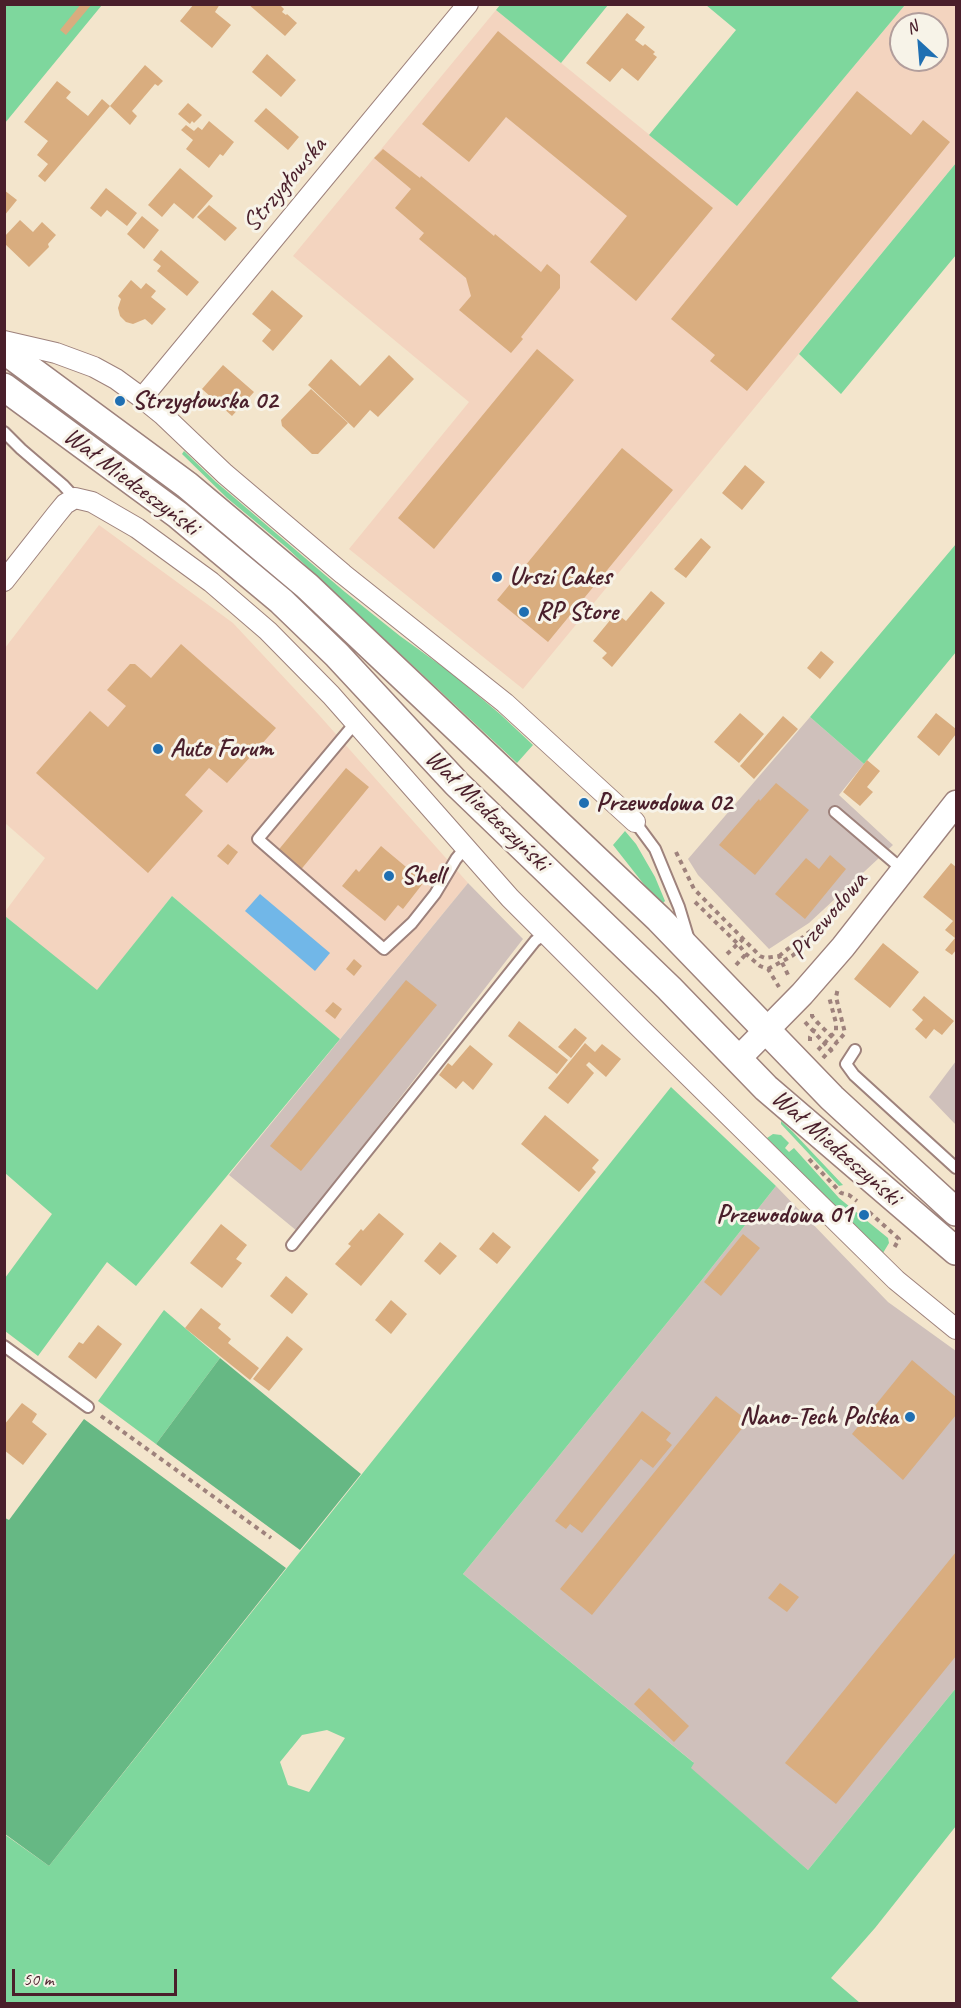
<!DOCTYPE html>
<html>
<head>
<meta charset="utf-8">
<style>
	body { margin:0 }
	#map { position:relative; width:961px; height:2008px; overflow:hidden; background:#f3e5cc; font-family:Caveat,sans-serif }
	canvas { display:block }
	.frame { position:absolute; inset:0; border:6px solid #4a1f2b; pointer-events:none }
	.north { position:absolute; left:889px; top:12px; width:60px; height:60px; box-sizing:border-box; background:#f7f3e8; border:2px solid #b29e9c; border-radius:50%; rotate:334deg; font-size:16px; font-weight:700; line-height:24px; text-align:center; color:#4a1f2b }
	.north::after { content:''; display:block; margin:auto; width:21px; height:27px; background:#1f6fb2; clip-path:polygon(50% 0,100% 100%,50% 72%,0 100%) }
	.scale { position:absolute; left:12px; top:1969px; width:165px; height:27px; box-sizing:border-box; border:3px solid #4a1f2b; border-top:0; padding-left:8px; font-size:18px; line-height:21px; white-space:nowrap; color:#4a1f2b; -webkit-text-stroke:4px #f7f3e8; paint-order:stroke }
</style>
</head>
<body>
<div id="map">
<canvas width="961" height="2008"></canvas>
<div class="frame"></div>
<div class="north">N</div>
<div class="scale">50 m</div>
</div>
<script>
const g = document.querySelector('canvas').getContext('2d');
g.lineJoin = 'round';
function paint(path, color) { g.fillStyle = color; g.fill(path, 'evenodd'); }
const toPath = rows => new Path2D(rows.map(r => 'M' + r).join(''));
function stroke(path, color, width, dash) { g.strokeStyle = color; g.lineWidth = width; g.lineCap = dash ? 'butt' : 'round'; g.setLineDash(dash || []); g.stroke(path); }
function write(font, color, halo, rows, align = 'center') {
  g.font = font + ' Caveat,sans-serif'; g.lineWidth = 6; g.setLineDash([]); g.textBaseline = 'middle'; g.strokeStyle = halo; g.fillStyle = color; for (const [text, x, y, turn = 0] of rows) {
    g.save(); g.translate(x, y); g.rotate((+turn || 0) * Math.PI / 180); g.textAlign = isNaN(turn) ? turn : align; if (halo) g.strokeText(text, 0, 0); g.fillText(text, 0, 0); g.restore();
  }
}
paint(toPath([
	[905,5,956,5,956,163,523,689,349,549,469,402,293,256,496,10,737,206],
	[901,24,937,24,937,60,901,60],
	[99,525,233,623,319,715,468,883,340,1039,172,896,97,991,5,916,4,913,45,858,5,823,5,648]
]), '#f3d4bf');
paint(toPath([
	[810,717,864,764,839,795,893,845,809,923,769,949,698,875,688,859],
	[468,883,523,939,297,1231,229,1175],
	[956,1061,956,1125,929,1097],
	[776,1186,888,1302,956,1351,956,1688,808,1870,690,1768,693,1762,463,1574,701,1281]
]), '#cfc0bb');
paint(toPath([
	[5,5,102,5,5,123],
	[500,5,500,4,608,5,561,63,496,10],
	[706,5,905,5,737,206,649,135,736,30],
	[956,163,956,255,841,394,799,354],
	[184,451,216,482,345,592,400,636,450,672,500,714,533,745,517,763,287,548,227,498,182,454],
	[956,544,956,652,864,764,810,717],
	[625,831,636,844,655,877,665,901,663,903,646,887,613,845],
	[172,896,340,1039,136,1286,107,1262,38,1356,5,1331,5,1278,52,1214,5,1173,5,916,97,990],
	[671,1087,776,1186,701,1281,463,1574,694,1763,691,1768,808,1870,956,1688,956,1826,875,1928,831,1978,860,2003,5,2003,4,1834,49,1866],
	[327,1730,345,1738,309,1792,288,1785,280,1762,302,1735],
	[781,1121,792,1131,843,1185,839,1186,781,1124],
	[773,1134,781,1135,789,1143,785,1148,789,1152,794,1148,839,1198,888,1238,889,1243,883,1253,767,1138],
	[164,1310,220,1358,156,1444,98,1401]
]), '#7ed79d');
paint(toPath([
	[220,1358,361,1474,300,1550,156,1444],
	[84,1419,286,1568,49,1866,5,1834,5,1518,9,1520]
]), '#66b884');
paint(toPath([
	[260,894,330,953,315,971,245,911]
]), '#71b7e8');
paint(toPath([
	[81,4,92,4,66,35,60,30],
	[194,4,220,4,215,12,231,25,212,48,180,21],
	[248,4,279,4,284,9,282,12,286,15,287,14,297,23,285,36],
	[627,13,645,27,635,40,643,46,645,44,655,52,653,54,657,57,638,81,622,68,610,82,586,63],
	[498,31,713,208,636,301,590,262,627,216,506,117,469,162,422,124],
	[267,54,296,80,281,97,252,72],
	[145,65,163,81,158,86,155,84,132,111,137,116,130,125,110,106],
	[57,81,71,92,66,98,88,116,102,99,110,106,45,182,38,176,48,164,37,155,48,141,24,122],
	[857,91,911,135,923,120,950,142,747,391,710,361,715,355,671,319],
	[188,103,202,115,194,123,192,121,190,124,178,114],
	[266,108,299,137,288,150,254,121],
	[209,121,234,142,223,156,220,154,209,168,186,149,193,140,181,130,186,125,194,131,198,127,202,130],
	[383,149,420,178,421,176,494,236,495,234,541,272,547,264,560,275,560,288,521,337,523,339,511,353,459,310,471,296,466,278,419,239,424,233,395,208,411,189,374,158],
	[180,168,213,196,193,219,174,203,162,217,148,205],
	[106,188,137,213,127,226,107,210,101,217,90,208],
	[4,190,17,200,4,216],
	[209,205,237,228,225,241,197,217],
	[142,216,159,230,144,249,127,234],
	[20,220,33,232,42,222,56,235,48,244,49,247,29,267,4,243,4,237],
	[161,250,199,282,187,296,157,271,161,266,153,260],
	[131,280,141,289,146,283,156,291,151,297,166,309,152,325,145,319,133,324,126,322,120,316,118,308,121,299,118,296],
	[272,290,303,316,273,351,262,341,271,330,252,314],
	[537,349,574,380,434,549,398,518],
	[389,355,414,379,378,417,370,410,354,428,308,385,331,359,360,386],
	[223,365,254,392,232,416,202,389],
	[311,389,348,423,318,454,312,454,282,426,281,420],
	[622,448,673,490,548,642,497,600],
	[745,465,765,482,742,510,722,493],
	[701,538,711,547,686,578,674,569],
	[651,591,665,603,612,667,602,658,607,653,593,641,616,613,626,621],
	[181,644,276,728,227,783,209,768,185,795,203,811,148,873,36,773,90,711,108,727,126,706,107,690,130,664,135,664,151,678],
	[821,651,834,662,820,679,807,668],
	[740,713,764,734,739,763,714,742],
	[936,713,956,729,956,734,939,756,917,737],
	[783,716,798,729,754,779,740,766],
	[867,760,880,771,867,787,873,792,860,806,843,792],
	[346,768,369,787,294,878,271,859],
	[776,783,809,810,755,875,719,845,759,799,760,801],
	[228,844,238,852,228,865,217,856],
	[381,846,424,882,403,909,398,905,385,921,342,886,356,869,359,872],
	[830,855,846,869,805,919,775,894,806,858,819,869],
	[951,863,956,867,956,950,952,955,945,950,955,938,945,930,953,921,923,897],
	[883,943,919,972,890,1008,854,979],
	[354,959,362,966,354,976,346,969],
	[406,980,437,1005,301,1171,270,1146],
	[924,996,954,1021,942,1035,934,1029,926,1039,915,1029,923,1020,912,1010],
	[333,1002,342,1009,335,1019,325,1011],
	[519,1021,568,1060,557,1074,508,1036],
	[575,1028,587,1038,571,1058,558,1047],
	[585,1043,595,1052,602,1044,621,1059,606,1077,589,1062,586,1065,594,1073,568,1104,548,1088],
	[470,1045,493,1064,473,1090,463,1081,456,1089,439,1075,448,1063,452,1066],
	[545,1115,599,1160,592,1168,596,1172,579,1192,521,1144],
	[379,1213,404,1234,361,1286,335,1264,351,1246,348,1244,355,1236,361,1229,363,1231],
	[221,1224,247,1245,236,1259,242,1263,222,1288,190,1263],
	[493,1232,511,1247,497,1264,479,1249],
	[743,1234,760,1248,721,1296,704,1282],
	[440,1242,457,1256,440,1275,424,1261],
	[286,1276,308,1294,292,1314,270,1296],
	[391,1300,407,1314,391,1334,375,1320],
	[201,1308,221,1324,218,1328,231,1339,228,1343,259,1368,250,1380,185,1328],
	[98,1325,122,1344,96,1379,68,1357,79,1342,83,1344],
	[287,1336,303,1349,269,1391,253,1379],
	[912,1360,956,1397,956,1415,903,1480,852,1434],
	[716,1396,748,1421,592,1615,560,1589],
	[22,1403,37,1414,32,1422,47,1434,23,1465,4,1450,4,1425],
	[642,1411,671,1433,666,1440,672,1445,653,1468,641,1459,582,1533,570,1524,566,1529,555,1521],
	[956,1552,956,1656,836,1804,785,1763],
	[780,1583,799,1597,787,1612,768,1598],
	[649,1688,689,1726,674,1742,634,1704]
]), '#d9ad7f');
const service = toPath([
	[4,432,21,449,63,485,75,498],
	[356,722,258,839,384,949,412,923,435,894,456,859,465,848],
	[835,812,903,870],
	[635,822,655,849,679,907,689,940],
	[855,1050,846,1064,854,1075,956,1168],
	[292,1245,535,941,546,933],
	[4,1346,88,1407]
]);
const minor = toPath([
	[4,341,56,353,94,367,116,379,142,398,163,415,225,474,343,574,505,703,635,822],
	[142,398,468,4],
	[4,581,56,515,65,504,75,498,92,502,137,528,211,582,268,631,331,695,510,898,641,1029,896,1280,956,1329]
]);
const tertiary = toPath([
	[738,1059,802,994,843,947,956,803]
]);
const secondary = toPath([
	[4,350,187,485,307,586,659,919,832,1098,956,1212],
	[4,387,178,515,281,601,337,655,457,784,669,988,766,1088,956,1251]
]);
stroke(service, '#9e827c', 14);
stroke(minor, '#9e827c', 22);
stroke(tertiary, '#9e827c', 27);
stroke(secondary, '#9e827c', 30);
stroke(toPath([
	[676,852,694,889,760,956,765,958,779,956,789,977],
	[695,902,738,944,746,954,760,966,768,969,779,987],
	[727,954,743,939],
	[779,956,846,903],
	[736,965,746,954],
	[768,969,792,956,824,931],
	[812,1014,812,1016,818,1023,837,1042],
	[805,1022,834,1054],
	[810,1041,810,1037,818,1023],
	[818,1050,836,1031,836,1023,829,997],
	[823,1058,845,1033,836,997,838,988],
	[809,1159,841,1193,849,1195,857,1201],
	[869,1212,899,1239,893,1250],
	[101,1416,271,1538]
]), '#9e827c', 4, [4.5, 4.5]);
stroke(service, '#fff', 10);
stroke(minor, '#fff', 20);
stroke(tertiary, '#fff', 24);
stroke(secondary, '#fff', 27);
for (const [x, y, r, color] of [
	[120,401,6,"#1f6fb2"],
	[497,577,6,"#1f6fb2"],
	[524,612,6,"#1f6fb2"],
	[158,749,6,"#1f6fb2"],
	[584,803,6,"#1f6fb2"],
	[389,876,6,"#1f6fb2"],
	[864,1215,6,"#1f6fb2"],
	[910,1417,6,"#1f6fb2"]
]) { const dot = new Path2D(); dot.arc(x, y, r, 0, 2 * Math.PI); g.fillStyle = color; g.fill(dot); stroke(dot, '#f7f3e8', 2); }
write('26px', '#4a1f2b', '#f7f3e8', [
	["Strzygłowska",285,185,-50],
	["Wał Miedzeszyński",131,482,37],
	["Wał Miedzeszyński",487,811,44],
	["Przewodowa",829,916,-50],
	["Wał Miedzeszyński",836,1148,41]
]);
write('bold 26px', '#4a1f2b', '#f7f3e8', [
	["Strzygłowska 02",132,401],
	["Urszi Cakes",509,577],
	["RP Store",536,612],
	["Auto Forum",170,749],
	["Przewodowa 02",596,803],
	["Shell",401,876],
	["Przewodowa 01",852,1215,"right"],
	["Nano-Tech Polska",898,1417,"right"]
], 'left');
</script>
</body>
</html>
